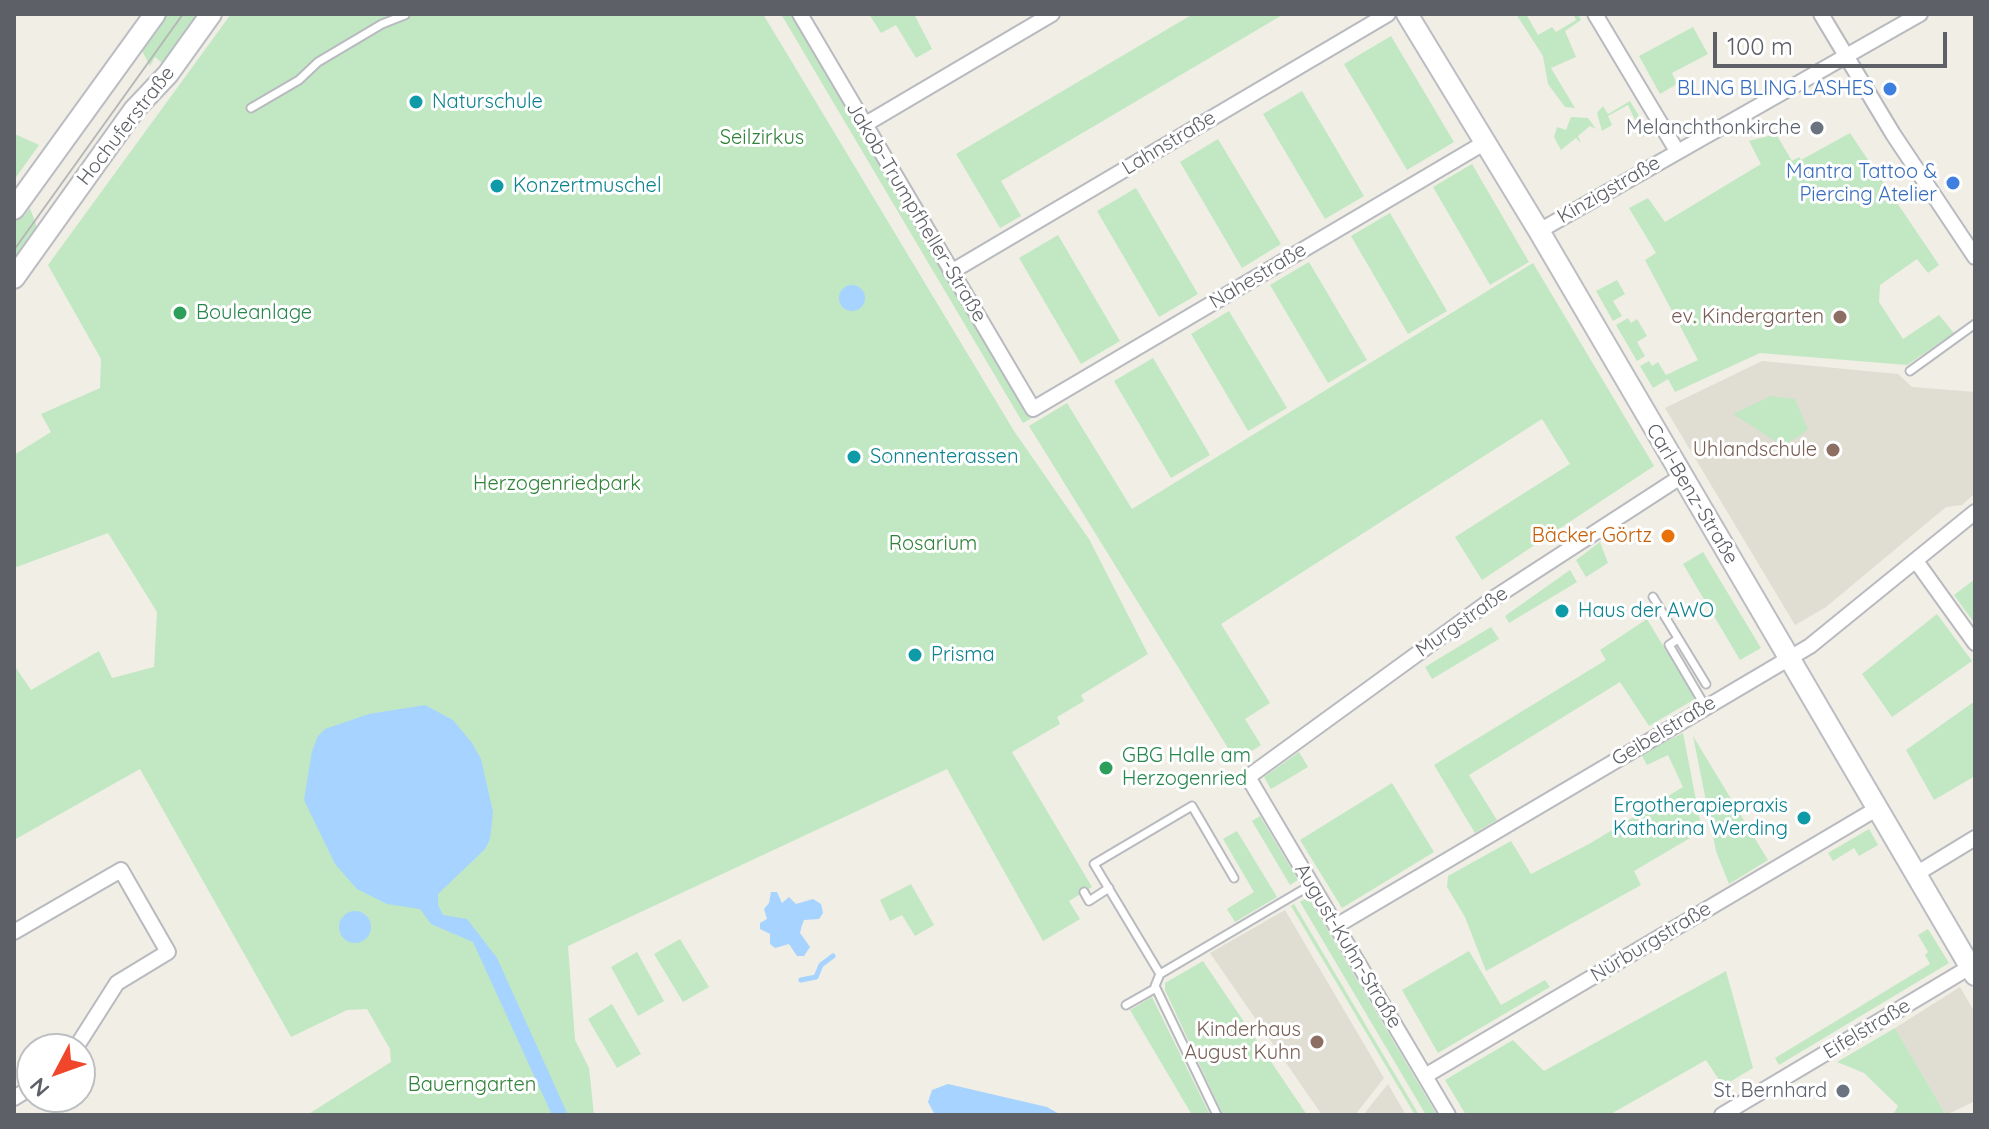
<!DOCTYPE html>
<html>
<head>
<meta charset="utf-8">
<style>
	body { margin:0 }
	#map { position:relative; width:1989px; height:1129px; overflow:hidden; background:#f0eee5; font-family:Quicksand,sans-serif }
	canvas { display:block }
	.frame { position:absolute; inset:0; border:16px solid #5d6066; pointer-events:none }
	.north { position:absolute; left:16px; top:1033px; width:80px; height:80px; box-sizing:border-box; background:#fff; border:2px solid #bebfc2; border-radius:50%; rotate:229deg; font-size:22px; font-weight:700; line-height:32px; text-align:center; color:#5d6066 }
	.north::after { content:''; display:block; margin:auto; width:28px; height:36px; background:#ef462c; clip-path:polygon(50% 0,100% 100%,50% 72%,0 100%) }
	.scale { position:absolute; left:1713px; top:32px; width:234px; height:36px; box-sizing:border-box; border:4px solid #5d6066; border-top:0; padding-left:10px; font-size:24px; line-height:28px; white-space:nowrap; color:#5d6066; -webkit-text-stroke:6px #fff; paint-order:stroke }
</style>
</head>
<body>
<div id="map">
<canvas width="1989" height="1129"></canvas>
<div class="frame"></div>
<div class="north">N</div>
<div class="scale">100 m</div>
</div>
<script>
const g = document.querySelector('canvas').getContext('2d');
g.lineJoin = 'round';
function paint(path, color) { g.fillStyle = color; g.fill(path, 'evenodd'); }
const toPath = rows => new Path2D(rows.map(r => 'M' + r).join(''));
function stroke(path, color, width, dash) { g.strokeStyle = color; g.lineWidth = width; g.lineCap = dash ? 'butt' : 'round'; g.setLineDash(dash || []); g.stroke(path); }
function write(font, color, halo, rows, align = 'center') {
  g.font = font + ' Quicksand,sans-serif'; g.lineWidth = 6; g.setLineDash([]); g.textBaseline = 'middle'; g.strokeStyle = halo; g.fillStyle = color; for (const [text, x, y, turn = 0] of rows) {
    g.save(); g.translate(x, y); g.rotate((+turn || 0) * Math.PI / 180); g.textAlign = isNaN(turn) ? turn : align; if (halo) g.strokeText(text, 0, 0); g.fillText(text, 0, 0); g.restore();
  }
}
paint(toPath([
	[1762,361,1898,374,1912,387,1975,392,1975,493,1962,505,1946,507,1826,607,1795,625,1665,408],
	[1285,910,1384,1078,1355,1115,1322,1115,1210,953],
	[1960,987,1975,1013,1975,1101,1946,1115,1895,1028],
	[1388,1084,1406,1115,1363,1115]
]), '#e0ddd3');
paint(toPath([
	[163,14,197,14,162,63,155,57,150,66,139,45],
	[231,14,763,14,1014,431,1089,539,1148,654,1081,695,1084,701,1057,717,1060,724,1012,752,1092,887,1069,901,1080,919,1043,941,947,769,568,946,575,1040,589,1068,594,1115,307,1115,391,1062,390,1049,367,1009,347,1010,291,1037,140,769,14,840,14,665,31,690,99,651,112,678,154,667,157,612,108,533,14,568,14,455,51,432,41,414,100,388,101,359,48,265],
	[781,14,791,14,1032,418,1023,423],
	[869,14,914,14,932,49,916,58,896,25,881,33],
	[1193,14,1284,14,1001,181,1021,216,1000,228,956,154],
	[1516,14,1526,14,1538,35,1552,27,1556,32,1576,20,1573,14,1578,14,1581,20,1565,31,1576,57,1551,68,1575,108,1565,107,1548,84,1543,56],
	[1693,27,1708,54,1672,73,1677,84,1660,94,1639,56],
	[1391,36,1454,142,1407,170,1344,64],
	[1302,91,1364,196,1325,219,1263,114],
	[1630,101,1649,133,1643,137,1628,105,1608,116,1612,125,1602,131,1597,113,1603,106,1608,114],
	[1571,117,1588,118,1596,129,1590,126,1578,136,1581,143,1576,138,1561,150,1554,137,1557,127,1566,130],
	[1850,133,1939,265,1928,273,1917,259,1880,285,1879,302,1903,339,1939,315,1954,333,1907,365,1760,353,1675,392,1668,379,1653,388,1640,366,1649,361,1652,366,1658,362,1666,375,1698,360,1645,260,1656,253,1629,208,1648,198,1665,222,1761,164,1749,141,1776,134,1792,161,1799,157,1801,160],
	[15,134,39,145,14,180,14,137],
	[1218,139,1281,244,1242,268,1180,162],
	[1472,164,1529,262,1490,285,1433,187],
	[1136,188,1198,294,1159,317,1097,211],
	[30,208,39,233,14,267,14,218,18,212,24,216],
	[1390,213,1447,311,1408,334,1351,236],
	[1058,235,1120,341,1081,364,1019,258],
	[1309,262,1367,360,1328,383,1270,285],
	[1533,263,1654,466,1482,580,1455,537,1570,464,1542,419,1221,624,1270,703,1245,719,1261,745,1236,761,1029,426,1067,403,1132,509],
	[1617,280,1625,294,1613,301,1622,316,1613,321,1596,291],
	[1229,311,1287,408,1248,431,1191,334],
	[1628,318,1631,323,1637,319,1647,336,1637,342,1645,356,1637,361,1616,325],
	[1153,358,1210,455,1171,478,1114,381],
	[1771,396,1795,399,1808,430,1783,446,1733,414],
	[1600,542,1608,563,1586,577,1576,560],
	[1703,552,1761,648,1740,660,1683,564],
	[1570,570,1577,582,1509,623,1505,616],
	[1975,579,1975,624,1954,595],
	[1937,614,1972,661,1892,717,1862,674],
	[1647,619,1695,699,1649,726,1620,682,1469,775,1497,820,1475,833,1434,765,1606,660,1600,650],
	[1491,627,1499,639,1432,679,1425,667],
	[1975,701,1975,776,1934,800,1906,750],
	[1683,733,1702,831,1634,871,1641,885,1486,971,1465,917,1447,887,1448,876,1511,841,1531,874,1589,844,1683,787,1668,755,1647,765,1641,754],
	[1693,736,1768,860,1729,884,1716,851],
	[1299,752,1308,767,1271,789,1264,777],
	[1392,783,1434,852,1342,908,1300,840],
	[1260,816,1298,880,1290,885,1252,821],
	[1869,829,1878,845,1859,856,1854,848,1833,861,1828,853],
	[1237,831,1277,897,1235,922,1227,909,1254,892,1223,839],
	[911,884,934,925,915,936,902,915,890,921,880,900],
	[1308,897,1437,1115,1426,1115,1300,902],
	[1294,904,1419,1115,1415,1115,1291,906],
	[1928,929,1949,963,1779,1065,1775,1058,1930,964,1925,955,1928,952,1918,935],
	[680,939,709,987,683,1002,654,954],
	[1469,951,1501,1005,1545,980,1550,987,1438,1053,1402,990],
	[637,952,664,1001,638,1016,611,967],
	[1203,961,1307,1115,1223,1115,1165,990,1165,983],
	[1726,971,1753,1068,1723,1086,1706,1060,1609,1115,1466,1115,1445,1080,1513,1040,1544,1071],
	[1152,997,1210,1115,1192,1115,1130,1010],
	[612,1004,641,1054,617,1068,588,1019],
	[1895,1028,1946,1115,1893,1115,1898,1106,1864,1073,1837,1062]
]), '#c1e8c3');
paint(toPath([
	'839 298a13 13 0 1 1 26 0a13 13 0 1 1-26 0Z',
	[425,705,453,720,472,743,481,759,493,812,490,839,485,849,438,894,438,905,443,915,467,919,497,958,568,1115,552,1115,473,942,431,924,420,909,387,904,357,889,335,864,304,800,312,751,318,736,325,729,369,714],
	[771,892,777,892,782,903,789,897,796,904,813,899,821,904,823,913,819,919,804,920,802,925,800,933,810,947,804,956,797,956,789,944,775,948,770,944,770,934,760,929,760,923,767,919,764,909,769,903],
	'339 927a16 16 0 1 1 32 0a16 16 0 1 1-32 0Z',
	[948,1084,1047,1107,1061,1115,935,1115,928,1102,932,1090]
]), '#a6d3ff');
stroke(toPath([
	[801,980,816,977,821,965,833,956]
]), '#a6d3ff', 5);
const lane = toPath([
	[251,108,299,80,318,62,382,24,405,15],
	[1910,371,1975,324],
	[1653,597,1706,684],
	[1678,639,1669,645,1705,706],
	[1234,878,1192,806,1094,864,1160,974,1311,885],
	[1084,892,1089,901,1109,888],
	[1160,974,1155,986,1217,1115],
	[1126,1005,1156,988]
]);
const street = toPath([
	[800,14,1033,409,1484,143],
	[1595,14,1677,151],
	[1821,14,1893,134,1975,257],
	[864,125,1052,14],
	[1539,231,1920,14],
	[951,272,1388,14],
	[1916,561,1975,643],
	[1916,874,1975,838],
	[1336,926,1810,646,1975,512],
	[14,932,121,870,168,952,117,983,75,1049],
	[1425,1076,1878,808],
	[14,1098,32,1087],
	[1448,1115,1248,777,1494,598,1682,476],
	[1722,1115,1970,967]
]);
const secondary = toPath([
	[1407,14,1539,231,1975,975],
	[14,209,155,14],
	[14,278,134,110,168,74,211,14]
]);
stroke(lane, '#b8babf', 11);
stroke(street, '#b8babf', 18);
stroke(secondary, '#bbbdc3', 24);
stroke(lane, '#fff', 7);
stroke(street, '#fff', 14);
stroke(secondary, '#fff', 20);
stroke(toPath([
	[14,250,183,14]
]), '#b6b7b7', 2);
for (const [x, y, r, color] of [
	[1890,89,8,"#3f7fe0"],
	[416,102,8,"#0f9aa8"],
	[1817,128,8,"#6b7280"],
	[1953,183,8,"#3f7fe0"],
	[497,186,8,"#0f9aa8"],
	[180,313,8,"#2e9e5b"],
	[1840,317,8,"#8d6e63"],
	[1833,450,8,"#8d6e63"],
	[854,457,8,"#0f9aa8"],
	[1668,536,8,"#e8710a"],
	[1562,611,8,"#0f9aa8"],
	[915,655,8,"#0f9aa8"],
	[1106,768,8,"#2e9e5b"],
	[1804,818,8,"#0f9aa8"],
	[1317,1042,8,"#8d6e63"],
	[1843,1091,8,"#6b7280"]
]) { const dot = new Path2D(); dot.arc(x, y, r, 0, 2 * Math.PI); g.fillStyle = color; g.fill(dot); stroke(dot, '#fff', 3); }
write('20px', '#366cbe', '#fff', [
	["BLING BLING LASHES",1874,89],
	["Mantra Tattoo &",1937,172],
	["Piercing Atelier",1937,195]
], 'right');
write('20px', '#0d838f', '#fff', [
	["Naturschule",432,102],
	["Konzertmuschel",513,186],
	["Sonnenterassen",870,457],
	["Haus der AWO",1578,611],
	["Prisma",931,655],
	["Ergotherapiepraxis",1788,806,"right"],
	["Katharina Werding",1788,829,"right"]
], 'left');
write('20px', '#5d6066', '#fff', [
	["Hochuferstraße",126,126,-52],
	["Lahnstraße",1169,143,-31],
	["Kinzigstraße",1609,190,-30],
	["Jakob-Trumpfheller-Straße",916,212,59],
	["Nahestraße",1258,276,-31],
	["Carl-Benz-Straße",1692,494,59],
	["Murgstraße",1462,622,-35],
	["Geibelstraße",1664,731,-31],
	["Nürburgstraße",1651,942,-31],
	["August-Kuhn-Straße",1348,946,59],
	["Eifelstraße",1867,1029,-31]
]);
write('20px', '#5b616d', '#fff', [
	["Melanchthonkirche",1801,128],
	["St. Bernhard",1827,1091]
], 'right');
write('20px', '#308239', '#fff', [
	["Seilzirkus",762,138],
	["Herzogenriedpark",557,484],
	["Rosarium",933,544],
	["Bauerngarten",472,1085]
]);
write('20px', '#27864d', '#fff', [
	["Bouleanlage",196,313],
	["GBG Halle am",1122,756],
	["Herzogenried",1122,779]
], 'left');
write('20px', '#785e54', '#fff', [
	["ev. Kindergarten",1824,317],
	["Uhlandschule",1817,450],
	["Kinderhaus",1301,1030],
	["August Kuhn",1301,1053]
], 'right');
write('20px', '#c56008', '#fff', [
	["Bäcker Görtz",1652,536]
], 'right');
</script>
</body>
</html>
